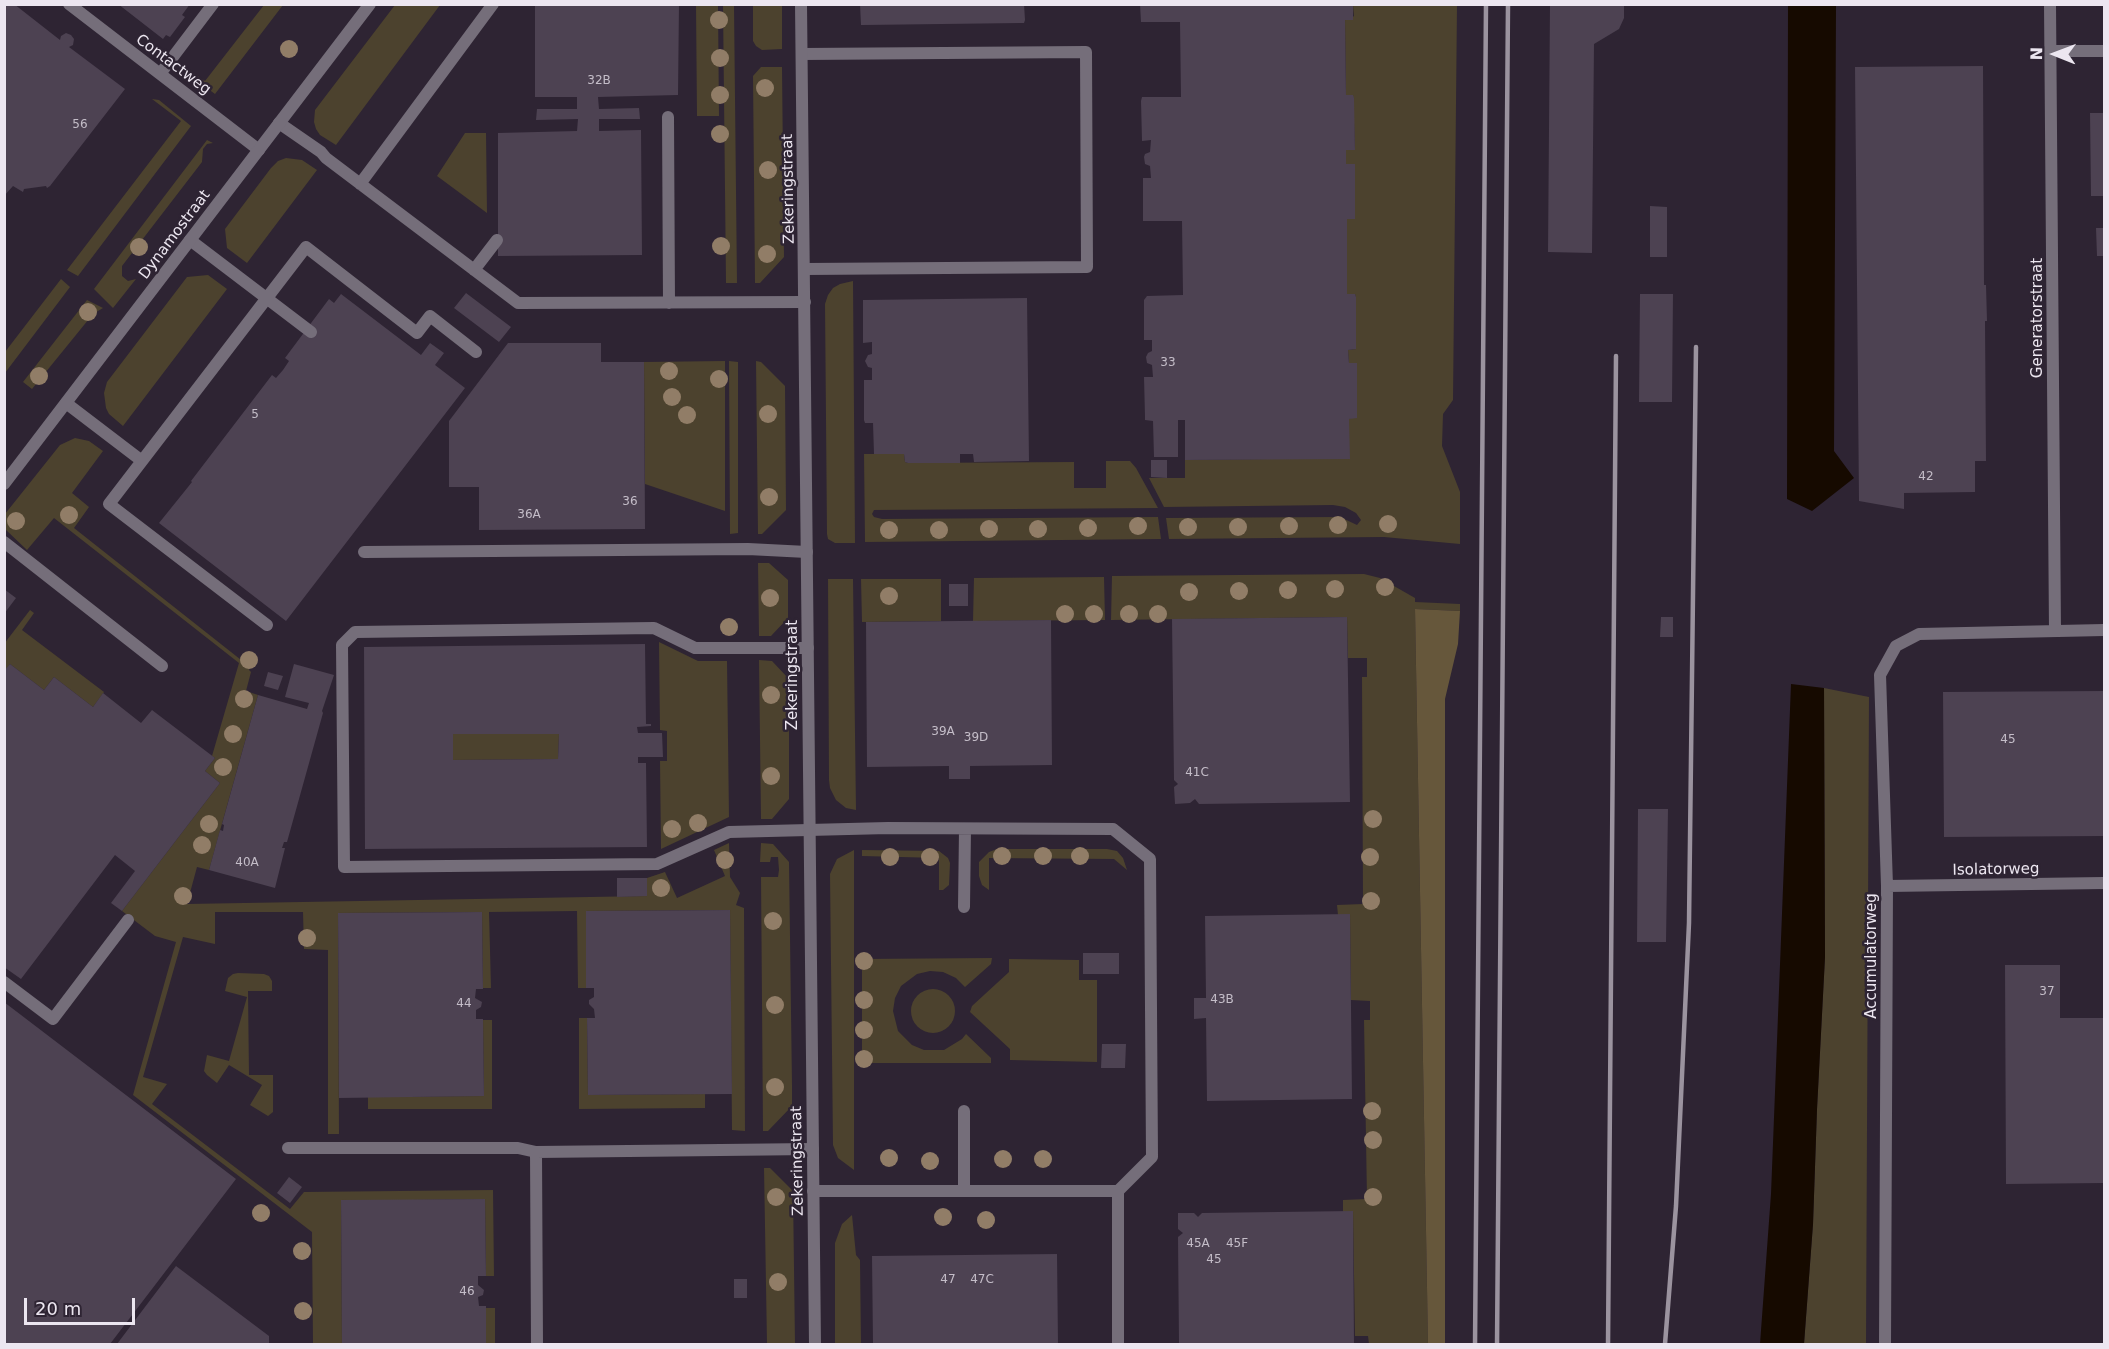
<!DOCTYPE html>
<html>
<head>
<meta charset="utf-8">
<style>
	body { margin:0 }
	#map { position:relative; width:2109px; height:1349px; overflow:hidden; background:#2e2433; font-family:"DejaVu Sans",sans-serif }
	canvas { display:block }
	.frame { position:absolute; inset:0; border:6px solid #ece6f0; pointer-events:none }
	.north { position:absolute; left:2025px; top:24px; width:60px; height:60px; -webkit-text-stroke:4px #2e2433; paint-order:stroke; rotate:271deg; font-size:16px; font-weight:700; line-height:24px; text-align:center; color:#ece6f0 }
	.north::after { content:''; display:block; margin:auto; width:21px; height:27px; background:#ece6f0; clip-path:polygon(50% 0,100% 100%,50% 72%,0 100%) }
	.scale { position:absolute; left:24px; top:1298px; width:111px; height:27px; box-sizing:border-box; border:3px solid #ece6f0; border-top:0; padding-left:8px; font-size:18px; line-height:21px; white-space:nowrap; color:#ece6f0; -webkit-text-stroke:4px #2e2433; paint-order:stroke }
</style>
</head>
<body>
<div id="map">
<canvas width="2109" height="1349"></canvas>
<div class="frame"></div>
<div class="north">N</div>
<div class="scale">20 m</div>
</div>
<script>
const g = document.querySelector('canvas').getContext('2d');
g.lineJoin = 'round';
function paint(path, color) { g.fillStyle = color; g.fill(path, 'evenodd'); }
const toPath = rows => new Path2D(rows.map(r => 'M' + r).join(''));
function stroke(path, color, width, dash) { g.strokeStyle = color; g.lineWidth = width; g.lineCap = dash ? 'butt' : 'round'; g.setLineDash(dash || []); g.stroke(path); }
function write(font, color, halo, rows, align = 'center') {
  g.font = font + ' "DejaVu Sans",sans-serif'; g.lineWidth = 5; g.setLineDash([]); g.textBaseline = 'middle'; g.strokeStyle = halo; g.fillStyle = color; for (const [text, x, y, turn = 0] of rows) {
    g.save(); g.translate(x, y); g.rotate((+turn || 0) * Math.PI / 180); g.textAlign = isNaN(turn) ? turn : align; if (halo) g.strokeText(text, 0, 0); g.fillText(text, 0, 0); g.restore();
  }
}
paint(toPath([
	[264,5,283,5,215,94,188,74,186,67,205,81],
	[395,5,440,5,336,145,320,135,316,129,314,122,315,110],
	[696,5,718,5,719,116,697,116],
	[723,5,734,5,737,283,726,283],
	[753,5,782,5,782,49,762,50,756,46,753,41],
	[1353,5,1457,5,1453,400,1443,414,1442,446,1460,492,1460,544,1384,537,1169,539,1166,518,1340,517,1357,525,1361,520,1356,513,1345,507,1333,505,1164,507,1149,478,1185,478,1185,460,1349,458,1349,419,1357,414,1357,363,1349,363,1348,350,1356,349,1356,298,1355,294,1347,294,1347,219,1352,219,1355,164,1346,164,1346,150,1355,150,1353,95,1346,95,1345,20,1349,20,1354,16],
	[761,67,782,67,784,257,760,283,755,283,753,76],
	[152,99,159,100,191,126,78,276,67,270,181,121],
	[465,133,486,133,487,213,437,176],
	[207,140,213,143,207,144,203,149,202,162,122,266,122,276,128,281,136,279,113,308,94,289],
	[286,158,302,160,317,170,247,263,227,248,225,229,271,168,278,161],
	[208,275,227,289,123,426,109,414,106,408,104,393,107,382,187,277],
	[61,279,70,287,5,373,5,352],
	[853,281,855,543,835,543,828,539,827,534,825,304,828,295,833,288,840,284],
	[87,300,103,308,93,314,32,389,23,382],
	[725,361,725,511,645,484,644,362],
	[729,361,738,362,738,533,730,534],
	[756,361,761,362,785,386,786,510,762,534,758,534],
	[75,438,89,441,103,451,72,493,89,507,74,528,250,667,249,670,251,672,246,691,258,695,209,870,197,867,187,904,647,896,647,878,665,872,677,898,725,876,714,850,729,843,730,877,740,893,736,905,744,908,745,1131,732,1130,730,910,586,911,586,988,578,988,577,911,489,912,491,988,483,988,482,912,338,913,339,1134,328,1134,328,950,304,949,303,912,215,912,215,944,183,937,143,1077,167,1084,152,1104,290,1209,304,1192,493,1190,494,1276,486,1276,485,1199,341,1201,342,1344,313,1344,312,1232,133,1095,176,942,155,936,122,911,220,783,205,771,215,758,212,756,239,663,54,518,27,550,6,530,5,514,60,445],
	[864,454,904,454,905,462,908,463,1074,462,1074,488,1106,488,1106,461,1130,461,1136,468,1158,508,874,510,872,514,874,517,882,519,1158,517,1161,539,865,542],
	[758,563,769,563,788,580,788,618,771,636,759,636],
	[1364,574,1380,578,1415,598,1415,602,1460,604,1460,611,1415,609,1428,1344,1369,1344,1368,1336,1355,1336,1353,1212,1343,1212,1343,1200,1367,1199,1364,1020,1370,1020,1370,1001,1351,1000,1350,915,1338,915,1337,905,1363,904,1362,677,1367,677,1367,658,1348,658,1347,617,1111,620,1112,576],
	[1104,577,1105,620,973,621,974,578],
	[828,579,853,579,856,810,846,808,836,800,830,788,829,780],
	[861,579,941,579,941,621,862,622],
	[30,610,34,613,22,630,104,692,93,707,54,677,44,690,10,664,5,671,4,644],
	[659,642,698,661,727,661,729,817,661,849,660,761,667,761,667,731,660,730],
	[759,660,772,661,788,678,789,688,789,799,772,819,761,819],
	[1824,688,1869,697,1866,1344,1804,1344,1813,1224,1817,1109,1825,957],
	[453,734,559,734,558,759,453,760],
	[761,843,773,844,789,862,792,1085,792,1106,768,1131,763,1131,761,877,778,877,779,870,778,857,771,857,770,862,760,862],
	[997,849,1107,849,1117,851,1123,858,1127,870,1114,859,989,858,989,890,982,885,979,876,979,862,989,852],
	[854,850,854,1170,838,1158,833,1145,830,874,837,859],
	[862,850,939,851,948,858,950,863,949,885,943,890,939,890,939,858,862,856],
	[992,958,991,964,965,987,956,978,943,972,930,971,917,974,901,986,895,998,893,1011,898,1031,912,1045,924,1050,944,1050,962,1039,966,1034,991,1058,991,1063,862,1063,862,959],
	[1009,959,1079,960,1079,980,1097,980,1097,1062,1010,1060,1010,1049,970,1012,972,1006,1009,972],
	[238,973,264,974,269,976,272,981,272,991,248,991,249,1075,273,1075,273,1112,268,1116,250,1105,262,1085,229,1065,217,1083,207,1075,204,1071,207,1055,229,1061,247,997,225,991,228,978,233,974],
	'911 1011a22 22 0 1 1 44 0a22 22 0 1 1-44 0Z',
	[579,1018,587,1018,588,1095,705,1094,705,1108,579,1109],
	[483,1020,492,1020,492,1109,368,1109,368,1097,484,1096],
	[764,1168,770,1168,793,1191,795,1344,767,1344],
	[852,1215,856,1255,860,1260,861,1344,835,1344,835,1243,842,1224],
	[486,1308,495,1308,495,1344,486,1344]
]), '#4c422e');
paint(toPath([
	[1415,609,1460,611,1458,644,1445,699,1445,1344,1428,1344]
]), '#66573b');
paint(toPath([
	[1788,5,1836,5,1834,451,1854,478,1812,511,1787,499],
	[1791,684,1824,688,1825,957,1817,1109,1813,1224,1804,1344,1760,1344,1771,1194]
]), '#160a00');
paint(toPath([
	[4,4,14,4,60,40,61,36,66,33,71,35,74,39,73,45,69,47,125,89,50,186,47,188,46,186,24,189,23,192,13,186,4,196],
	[118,4,190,4,182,15,185,17,170,37,166,35,163,39],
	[535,4,679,4,678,95,598,97,599,109,639,108,640,119,599,119,599,131,641,130,642,255,498,256,498,133,577,131,578,119,536,120,537,109,577,109,577,97,535,97],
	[860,4,1024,4,1025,20,1024,23,1021,23,864,25,861,25],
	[1140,4,1353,4,1353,20,1345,20,1346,95,1353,95,1354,98,1355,150,1346,150,1346,164,1355,164,1355,219,1347,219,1347,294,1355,294,1356,297,1356,349,1348,350,1349,363,1357,363,1357,418,1349,419,1350,459,1185,460,1185,420,1178,420,1178,457,1154,457,1153,421,1145,420,1145,417,1144,377,1153,377,1152,365,1147,363,1146,357,1148,353,1152,351,1152,340,1144,340,1144,300,1147,296,1183,295,1182,221,1143,221,1143,178,1151,178,1150,166,1145,164,1144,157,1145,154,1150,152,1151,140,1142,141,1141,101,1142,97,1181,97,1180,22,1141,22],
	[1550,4,1624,4,1624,18,1619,29,1594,44,1592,253,1548,252],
	[1983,66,1984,285,1986,285,1987,321,1985,321,1986,461,1975,461,1975,492,1904,493,1904,509,1859,501,1855,67],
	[2090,113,2104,113,2104,196,2091,196],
	[1650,206,1667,207,1667,257,1650,257],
	[2096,228,2104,228,2104,256,2097,256],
	[466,293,511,327,499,342,454,308],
	[341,294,421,355,430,343,444,353,435,365,465,388,286,621,159,523,184,492,192,482,191,481,272,375,276,378,283,370,289,361,285,358,329,299,334,303],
	[1640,294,1673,294,1672,402,1639,402],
	[1027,298,1029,461,974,462,973,454,960,454,960,463,908,463,905,462,904,454,874,454,873,423,865,423,864,420,864,380,872,380,872,368,868,367,865,361,868,355,872,354,872,342,863,343,863,300],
	[508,343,601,343,601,362,644,362,645,529,479,530,479,487,449,487,449,421],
	[1151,460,1167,460,1167,478,1151,477],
	[949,584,968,584,968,606,949,606],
	[4,589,16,598,4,614],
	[1347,617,1350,802,1199,804,1195,799,1190,803,1175,804,1174,787,1178,784,1174,780,1172,619],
	[1661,617,1673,617,1673,637,1660,637],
	[1051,620,1052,765,970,766,970,779,949,779,949,766,867,767,866,622],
	[645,644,646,724,651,724,651,726,637,727,638,733,662,733,663,757,638,757,638,763,646,763,647,847,365,849,364,647],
	[453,734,559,734,558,759,453,760],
	[10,664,44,690,54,677,93,707,103,693,141,723,152,710,215,758,205,771,220,783,122,911,111,903,135,871,115,855,21,979,4,967,4,671],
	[294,664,334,675,322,711,323,713,287,842,284,842,282,848,285,848,275,888,209,870,220,830,223,831,224,825,222,824,258,695,307,709,309,703,285,697],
	[268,672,283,676,278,690,264,686],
	[2104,691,2104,836,1944,837,1943,692],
	[1638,809,1668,809,1666,942,1637,942],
	[617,878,647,878,647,896,617,897],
	[730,910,732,1094,588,1095,587,1018,595,1018,594,1009,589,1004,589,1000,594,997,594,988,586,988,586,911],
	[482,912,483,989,476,989,475,998,482,1002,481,1007,476,1010,476,1019,483,1019,484,1096,339,1098,338,913],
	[1350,914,1352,1099,1207,1101,1206,1018,1194,1019,1194,998,1206,998,1205,916],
	[1083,953,1119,953,1119,974,1083,974],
	[2005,965,2060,965,2060,1018,2104,1018,2104,1183,2006,1184],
	[4,1002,236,1179,110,1344,4,1344],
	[1102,1044,1126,1044,1125,1068,1101,1068],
	[289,1177,302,1187,290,1203,277,1193],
	[485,1199,486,1276,478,1276,478,1285,484,1290,483,1295,478,1297,479,1306,486,1306,486,1344,342,1344,341,1200],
	[1353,1211,1354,1344,1179,1344,1178,1237,1183,1233,1178,1229,1178,1213,1194,1213,1198,1217,1202,1213],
	[1057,1254,1058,1344,873,1344,872,1256],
	[176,1266,269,1336,269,1344,117,1344],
	[734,1279,747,1279,747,1298,734,1298]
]), '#4d4252');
stroke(toPath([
	[69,4,259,150],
	[802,54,1086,52,1087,267,805,269],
	[160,74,213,4],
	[668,117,669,303],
	[279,123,321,152,326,158,518,303,805,302],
	[360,184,493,4],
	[190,240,311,332],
	[474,270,497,240],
	[66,403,142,461],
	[4,542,162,666],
	[364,552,748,549,807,552],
	[267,625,109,504,306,247,417,333,430,316,476,352],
	[808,648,695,648,654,628,355,632,342,645,344,867,657,864,729,832,888,828,1113,829,1150,859,1152,1157,1118,1191,813,1191],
	[964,907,965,829],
	[4,982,53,1019,128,920],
	[288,1148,518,1148,536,1152],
	[964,1191,964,1111],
	[1118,1191,1118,1344],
	[537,1344,536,1152,813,1149]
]), '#756e7a', 12);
stroke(toPath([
	[2050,4,2055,631],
	[2051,51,2104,51],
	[4,484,370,4],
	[1887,886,2104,883],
	[1885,1344,1887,886,1880,675,1896,646,1919,634,2104,630]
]), '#756e7a', 12);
stroke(toPath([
	[801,4,815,1344]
]), '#756e7a', 12);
stroke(toPath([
	[1475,1344,1486,4],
	[1497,1344,1508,4],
	[1608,1344,1616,356],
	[1665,1344,1676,1206,1689,923,1696,347]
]), '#9b939f', 4.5);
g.fillStyle = '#917d67';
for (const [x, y] of [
	[719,20],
	[289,49],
	[720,58],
	[765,88],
	[720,95],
	[720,134],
	[768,170],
	[721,246],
	[139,247],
	[767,254],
	[88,312],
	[669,371],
	[39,376],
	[719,379],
	[672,397],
	[768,414],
	[687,415],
	[769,497],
	[69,515],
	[16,521],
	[1388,524],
	[1338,525],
	[1138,526],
	[1289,526],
	[1188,527],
	[1238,527],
	[1088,528],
	[989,529],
	[1038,529],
	[889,530],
	[939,530],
	[1385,587],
	[1335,589],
	[1288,590],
	[1239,591],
	[1189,592],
	[889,596],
	[770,598],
	[1065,614],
	[1094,614],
	[1129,614],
	[1158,614],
	[729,627],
	[249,660],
	[771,695],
	[244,699],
	[233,734],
	[223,767],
	[771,776],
	[1373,819],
	[698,823],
	[209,824],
	[672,829],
	[202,845],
	[1002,856],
	[1043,856],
	[1080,856],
	[890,857],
	[930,857],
	[1370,857],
	[725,860],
	[661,888],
	[183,896],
	[1371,901],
	[773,921],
	[307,938],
	[864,961],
	[864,1000],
	[775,1005],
	[864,1030],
	[864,1059],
	[775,1087],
	[1372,1111],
	[1373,1140],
	[889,1158],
	[1003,1159],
	[1043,1159],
	[930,1161],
	[776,1197],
	[1373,1197],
	[261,1213],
	[943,1217],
	[986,1220],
	[302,1251],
	[778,1282],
	[303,1311]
]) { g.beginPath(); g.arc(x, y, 9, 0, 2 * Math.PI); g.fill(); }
write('12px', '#c4bdc8', null, [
	["32B",599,81],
	["56",80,125],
	["33",1168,363],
	["5",255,415],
	["42",1926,477],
	["36",630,502],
	["36A",529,515],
	["39A",943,732],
	["39D",976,738],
	["45",2008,740],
	["41C",1197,773],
	["40A",247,863],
	["37",2047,992],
	["43B",1222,1000],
	["44",464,1004],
	["45A",1198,1244],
	["45F",1237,1244],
	["45",1214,1260],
	["47",948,1280],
	["47C",982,1280],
	["46",467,1292]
]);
write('15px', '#ece6f0', '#2e2433', [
	["Contactweg",173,65,37],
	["Zekeringstraat",789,189,-91],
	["Dynamostraat",175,235,-53],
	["Generatorstraat",2038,318,-90],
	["Zekeringstraat",793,675,-90],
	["Isolatorweg",1996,870,-1],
	["Accumulatorweg",1872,956,-90],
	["Zekeringstraat",798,1161,-91]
]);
</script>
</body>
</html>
